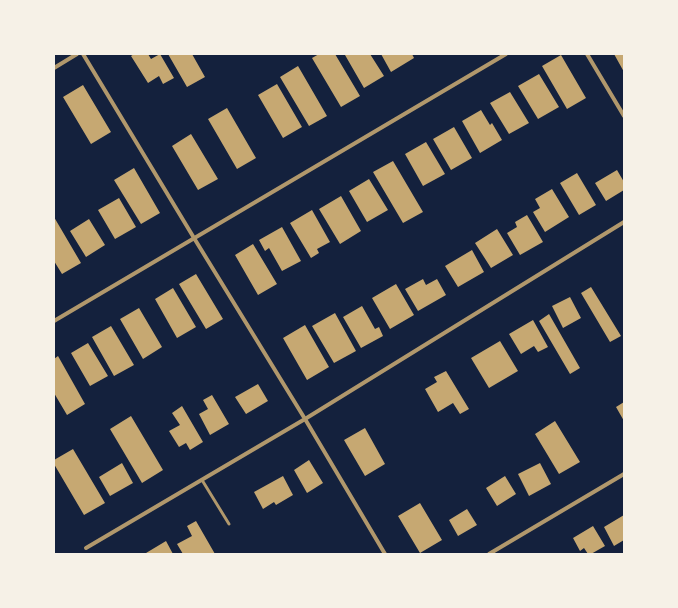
<!DOCTYPE html>
<html>
<head>
<meta charset="utf-8">
<style>
	body { margin:0 }
	#map { position:relative; width:678px; height:608px; overflow:hidden; background:#14213d; font-family:Poppins,sans-serif }
	canvas { display:block }
	.frame { position:absolute; inset:0; border:55px solid #f6f1e7; pointer-events:none }
</style>
</head>
<body>
<div id="map">
<canvas width="678" height="608"></canvas>
<div class="frame"></div>
</div>
<script>
const g = document.querySelector('canvas').getContext('2d');
g.lineJoin = 'round';
function paint(path, color) { g.fillStyle = color; g.fill(path, 'evenodd'); }
const toPath = rows => new Path2D(rows.map(r => 'M' + r).join(''));
function stroke(path, color, width, dash) { g.strokeStyle = color; g.lineWidth = width; g.lineCap = dash ? 'butt' : 'round'; g.setLineDash(dash || []); g.stroke(path); }
paint(toPath([
	[134,54,148,54,151,59,160,54,174,78,163,84,159,76,148,83,131,56],
	[168,54,192,54,205,77,187,87],
	[319,54,335,54,360,96,341,107,312,58],
	[347,54,370,54,384,76,364,88,345,55],
	[381,54,412,54,414,58,391,72],
	[614,54,624,54,624,72],
	[561,55,586,98,567,109,542,66],
	[298,66,327,116,309,126,280,77],
	[539,74,559,107,538,119,518,86],
	[277,84,302,127,283,138,258,95],
	[83,85,111,132,91,144,63,97],
	[510,92,529,123,509,134,490,103],
	[227,108,256,158,237,169,208,119],
	[481,110,490,125,492,123,502,140,480,153,462,121],
	[454,127,472,158,451,170,433,139],
	[191,134,218,179,198,190,172,146],
	[426,142,445,174,423,186,405,154],
	[393,161,423,212,403,223,373,172],
	[134,168,160,213,141,224,114,180],
	[617,170,624,182,624,190,606,201,595,183],
	[577,173,596,205,579,215,560,183],
	[369,179,388,210,367,222,349,191],
	[552,189,569,217,545,232,533,212,540,208,535,199],
	[341,196,361,231,340,244,319,209],
	[119,198,136,227,115,239,98,210],
	[312,210,330,242,317,249,319,253,311,258,290,223],
	[527,215,543,242,520,255,507,233,517,227,515,222],
	[54,217,81,263,62,274,54,261],
	[89,219,105,245,86,257,70,231],
	[282,227,301,261,282,271,269,248,265,251,259,240],
	[497,229,513,255,491,268,475,243],
	[253,244,277,284,258,295,235,255],
	[472,250,484,272,458,287,445,266],
	[196,274,223,319,206,329,179,284],
	[423,279,426,285,437,279,446,295,418,311,405,289],
	[396,284,414,315,390,329,372,298],
	[591,287,621,336,610,342,581,293],
	[173,288,196,327,177,338,155,299],
	[570,297,581,318,563,328,552,306],
	[362,306,375,329,379,327,383,336,361,348,343,317],
	[139,308,162,347,143,359,120,319],
	[335,313,356,351,334,363,312,326],
	[549,314,580,368,570,374,539,321],
	[533,320,548,347,538,352,534,346,521,354,509,334],
	[305,325,329,367,307,380,283,338],
	[111,326,134,365,114,376,92,337],
	[500,341,518,371,489,388,471,358],
	[88,343,108,376,90,386,71,353],
	[58,356,85,404,67,415,54,393,54,359],
	[446,371,469,409,460,414,453,403,438,412,425,389,437,382,434,377],
	[258,384,268,401,246,414,235,397],
	[212,395,229,424,210,435,199,414,208,409,203,400],
	[624,402,624,421,616,407],
	[182,406,203,442,190,450,186,443,179,447,169,431,180,425,172,413],
	[131,416,163,470,142,483,110,429],
	[555,421,580,462,559,474,535,434],
	[365,428,385,464,365,476,344,440],
	[73,449,105,503,84,515,54,464,54,460],
	[309,460,323,483,307,493,294,470],
	[122,463,133,483,110,496,99,477],
	[540,463,551,484,529,496,518,474],
	[283,476,293,495,276,505,274,502,263,509,254,492],
	[505,476,516,494,497,506,486,488],
	[420,503,442,540,420,553,398,516],
	[467,509,477,525,458,536,449,520],
	[624,515,624,540,614,546,604,527],
	[196,521,215,554,183,554,177,544,192,536,187,526],
	[593,526,605,546,591,554,588,554,584,548,580,551,573,538],
	[166,541,173,554,146,554,146,553]
]), '#c6a872');
stroke(toPath([
	[202,480,229,524]
]), '#b1986c', 3);
stroke(toPath([
	[83,54,194,238,305,419,385,554],
	[587,54,624,116],
	[54,68,77,54],
	[54,321,506,54],
	[86,548,305,419,624,222],
	[489,554,624,474]
]), '#b1986c', 4);
</script>
</body>
</html>
